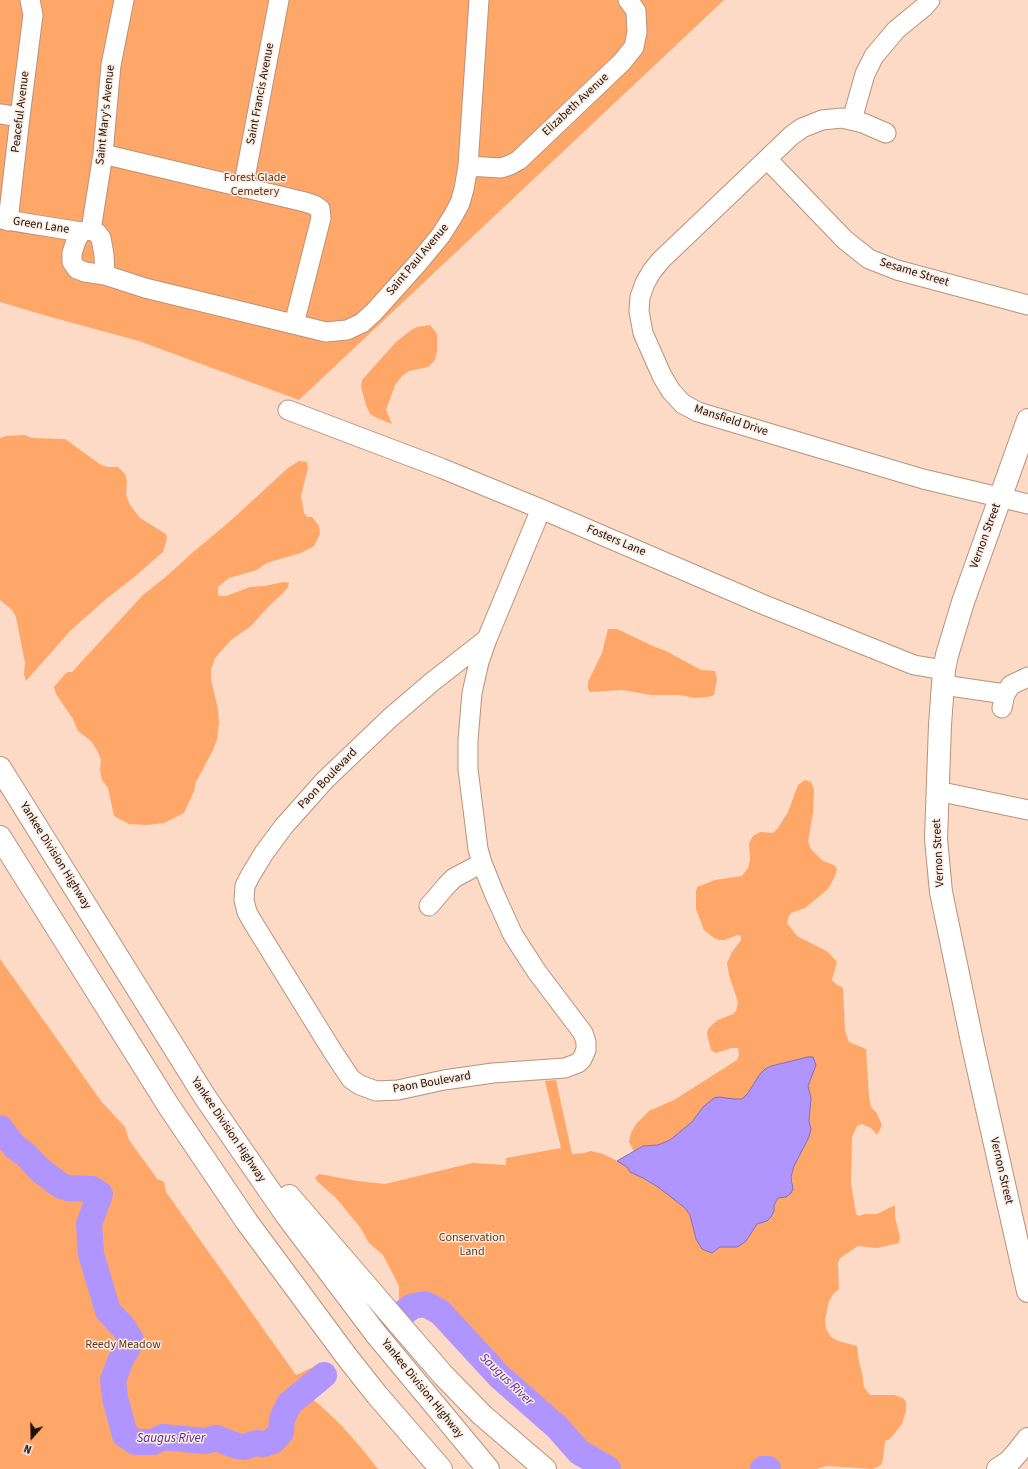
<!DOCTYPE html>
<html>
<head>
<meta charset="utf-8">
<style>
	body { margin:0 }
	#map { position:relative; width:1028px; height:1469px; overflow:hidden; background:#fcdac5; font-family:"Source Sans 3",sans-serif }
	canvas { display:block }
	.north { position:absolute; left:12px; top:1417px; width:40px; height:40px; -webkit-text-stroke:3px #fcebe0; paint-order:stroke; rotate:200deg; font-size:11px; font-weight:700; line-height:16px; text-align:center; color:#1b0e05 }
	.north::after { content:''; display:block; margin:auto; width:14px; height:18px; background:#1b0e05; clip-path:polygon(50% 0,100% 100%,50% 72%,0 100%) }
</style>
</head>
<body>
<div id="map">
<canvas width="1028" height="1469"></canvas>
<div class="north">N</div>
</div>
<script>
const g = document.querySelector('canvas').getContext('2d');
g.lineJoin = 'round';
function paint(path, color) { g.fillStyle = color; g.fill(path, 'evenodd'); }
const toPath = rows => new Path2D(rows.map(r => 'M' + r).join(''));
function stroke(path, color, width, dash) { g.strokeStyle = color; g.lineWidth = width; g.lineCap = dash ? 'butt' : 'round'; g.setLineDash(dash || []); g.stroke(path); }
function write(font, color, halo, rows, align = 'center') {
  g.font = font + ' "Source Sans 3",sans-serif'; g.lineWidth = 3; g.setLineDash([]); g.textBaseline = 'middle'; g.strokeStyle = halo; g.fillStyle = color; for (const [text, x, y, turn = 0] of rows) {
    g.save(); g.translate(x, y); g.rotate((+turn || 0) * Math.PI / 180); g.textAlign = isNaN(turn) ? turn : align; if (halo) g.strokeText(text, 0, 0); g.fillText(text, 0, 0); g.restore();
  }
}
paint(toPath([
	[0,0,724,0,299,400,139,341,47,316,0,302],
	[430,325,437,334,437,351,435,360,428,367,409,371,402,376,395,385,386,410,392,424,377,418,370,414,366,405,361,387,362,380,396,342,410,331,417,327],
	[25,435,32,438,65,439,101,465,108,467,118,467,125,474,127,481,126,495,130,505,140,518,166,534,167,538,163,552,133,578,106,599,70,631,26,681,24,674,25,663,16,617,12,610,0,600,0,438,6,436],
	[299,461,307,462,308,468,301,496,304,513,307,517,312,517,319,526,320,534,314,546,301,553,273,561,265,564,257,570,229,578,218,587,218,594,220,596,226,596,250,587,264,586,284,582,289,583,288,587,284,592,268,607,251,626,231,640,215,658,211,670,211,680,218,709,219,723,217,739,213,750,196,782,194,791,184,813,164,823,146,825,129,824,114,816,108,788,102,780,100,770,101,760,98,752,91,741,78,731,73,719,56,694,54,687,65,674,68,672,72,672,143,595,168,575,192,553,228,523,288,468],
	[608,629,617,629,655,647,666,651,701,670,715,671,717,679,714,695,708,697,694,698,680,695,651,695,622,690,590,692,588,689,588,682,602,653],
	[805,780,811,782,814,789,813,812,808,842,811,849,823,861,834,865,837,869,835,876,828,889,805,908,791,913,789,916,787,923,797,936,828,952,837,962,832,980,836,984,843,988,845,1031,849,1042,866,1049,869,1097,871,1107,876,1112,882,1125,877,1135,871,1128,862,1124,857,1126,852,1137,851,1183,856,1214,859,1216,865,1214,877,1214,895,1205,895,1218,900,1237,899,1243,877,1248,858,1246,840,1258,838,1263,839,1289,834,1293,829,1301,825,1320,826,1329,831,1337,838,1341,857,1346,859,1362,862,1373,864,1387,870,1395,894,1395,903,1398,906,1402,906,1411,902,1424,890,1439,885,1441,883,1459,881,1465,873,1469,827,1466,817,1469,608,1469,588,1462,577,1455,479,1362,456,1339,443,1323,426,1317,419,1316,413,1319,399,1301,399,1286,383,1255,369,1243,360,1227,336,1198,318,1182,315,1178,319,1174,325,1175,357,1181,385,1184,472,1163,506,1165,506,1158,561,1148,545,1081,556,1080,572,1154,584,1153,591,1151,603,1154,617,1161,627,1167,630,1172,643,1178,666,1192,685,1208,690,1215,696,1239,712,1253,720,1247,732,1247,742,1244,746,1241,757,1224,771,1217,773,1214,774,1205,778,1198,786,1196,793,1183,791,1177,794,1166,809,1137,811,1129,809,1121,811,1098,808,1086,810,1079,808,1057,771,1066,765,1069,760,1074,748,1093,742,1099,734,1099,697,1115,692,1122,670,1140,664,1143,658,1145,643,1146,634,1151,629,1142,631,1133,636,1124,649,1111,674,1100,737,1060,739,1055,738,1048,731,1048,726,1050,715,1053,711,1050,707,1034,708,1029,713,1024,718,1020,733,1014,736,1011,738,1002,729,975,727,963,732,952,741,940,741,936,737,935,725,940,719,940,714,938,704,930,696,909,696,892,697,887,715,880,742,876,748,868,750,860,749,843,753,836,760,832,773,833,778,828,788,812,798,785],
	[0,959,101,1101,125,1127,129,1140,158,1180,160,1180,164,1182,166,1192,296,1375,311,1368,323,1382,312,1399,320,1405,342,1426,363,1450,378,1469,0,1469]
]), '#ffa669');
const water = toPath([
	[808,1057,813,1057,816,1065,808,1086,811,1098,809,1121,811,1129,809,1137,794,1166,791,1177,793,1189,791,1193,786,1197,778,1198,774,1205,774,1211,771,1217,767,1221,757,1224,746,1241,742,1244,737,1247,720,1247,712,1253,702,1249,696,1239,690,1215,685,1208,658,1187,643,1178,630,1172,627,1167,617,1161,643,1146,658,1145,670,1140,692,1122,703,1107,714,1098,719,1097,734,1099,742,1099,748,1093,760,1074,765,1069,771,1066,808,1057]
]);
paint(water, '#af95fd');
stroke(water, '#836cb3', 1);
stroke(toPath([
	[0,1128,15,1147,26,1155,40,1170,60,1185,67,1188,92,1189,100,1194,89,1224,91,1254,108,1311,124,1328,131,1340,128,1347,121,1359,113,1380,115,1398,125,1435,136,1442,153,1442,163,1437,205,1441,216,1438,237,1446,244,1447,256,1443,264,1444,273,1441,281,1432,282,1419,289,1404,324,1375],
	[403,1313,413,1306,425,1304,440,1312,500,1377,557,1427,579,1452,608,1469],
	[763,1469,768,1469]
]), '#af95fd', 26);
const minor = toPath([
	[0,114,20,117],
	[852,120,865,74,874,56,896,30,924,7,930,0],
	[886,133,863,123,842,118,822,120,802,128,791,136,661,260,652,271,645,283,640,297,639,311,643,333,662,376,671,391,683,404,698,412,923,479,1028,504],
	[103,154,305,202,314,205,320,209,321,218,294,324],
	[767,159,845,240,869,259,897,270,1028,305],
	[468,166,501,168,510,165,519,160,622,62,634,47,637,32,636,11,628,0],
	[243,188,279,0],
	[0,219,81,232],
	[8,221,20,117,33,15,30,0],
	[91,230,103,154,111,65,124,0],
	[91,230,97,233,101,238,104,255,105,275,85,272,77,269,72,262,72,253,76,241,81,232,91,230],
	[105,275,145,288,326,332,347,330,362,323,374,312,418,263,441,235,453,216,460,203,464,189,468,166,479,0],
	[288,410,441,468,541,509,762,604,914,665,944,670],
	[487,639,479,662,472,693,468,740,468,769,478,849,482,863,494,893,513,935,537,972,583,1033,586,1042,586,1050,582,1059,578,1063,565,1068,493,1073,444,1080,398,1090,376,1091,360,1085,351,1079,333,1052,252,921,247,912,244,900,245,886,250,876,264,853,284,826,325,780,390,718,432,682,487,639,541,509],
	[943,685,1005,694],
	[1002,708,1005,694,1011,685,1028,677],
	[937,791,1028,810],
	[429,906,447,885,454,878,482,863]
]);
const major = toPath([
	[1028,420,963,602,947,655,944,670,940,725,936,839,941,892,973,1046,1028,1291]
]);
const highway = toPath([
	[0,768,205,1097,287,1216,376,1334,488,1469],
	[0,837,168,1105,247,1222,347,1357,377,1395,441,1469],
	[289,1196,443,1375,482,1415,545,1469],
	[998,1469,1009,1462,1017,1453,1028,1439]
]);
stroke(minor, '#b99279', 21);
stroke(major, '#b99279', 24);
stroke(highway, '#b99279', 24);
stroke(minor, '#fff', 19);
stroke(major, '#fff', 22);
stroke(highway, '#fff', 22);
write('12px', '#1b0e05', '#fcebe0', [
	["Saint Francis Avenue",261,94,-79],
	["Elizabeth Avenue",576,105,-43],
	["Peaceful Avenue",21,112,-83],
	["Saint Mary's Avenue",106,115,-84],
	["Green Lane",41,226,9],
	["Saint Paul Avenue",418,260,-50],
	["Sesame Street",914,273,17],
	["Mansfield Drive",731,421,18],
	["Vernon Street",986,536,-70],
	["Fosters Lane",616,541,23],
	["Paon Boulevard",328,779,-46],
	["Vernon Street",939,853,-93],
	["Yankee Division Highway",55,856,58],
	["Paon Boulevard",432,1083,-10],
	["Yankee Division Highway",228,1130,56],
	["Vernon Street",1001,1171,77],
	["Yankee Division Highway",422,1389,51]
]);
write('12px', '#61381b', '#fcebe0', [
	["Forest Glade",255,178],
	["Cemetery",255,192],
	["Conservation",472,1238],
	["Land",472,1252],
	["Reedy Meadow",123,1345]
]);
write('italic 13px', '#582da4', '#fcebe0', [
	["Saugus River",506,1380,44],
	["Saugus River",171,1439]
]);
</script>
</body>
</html>
